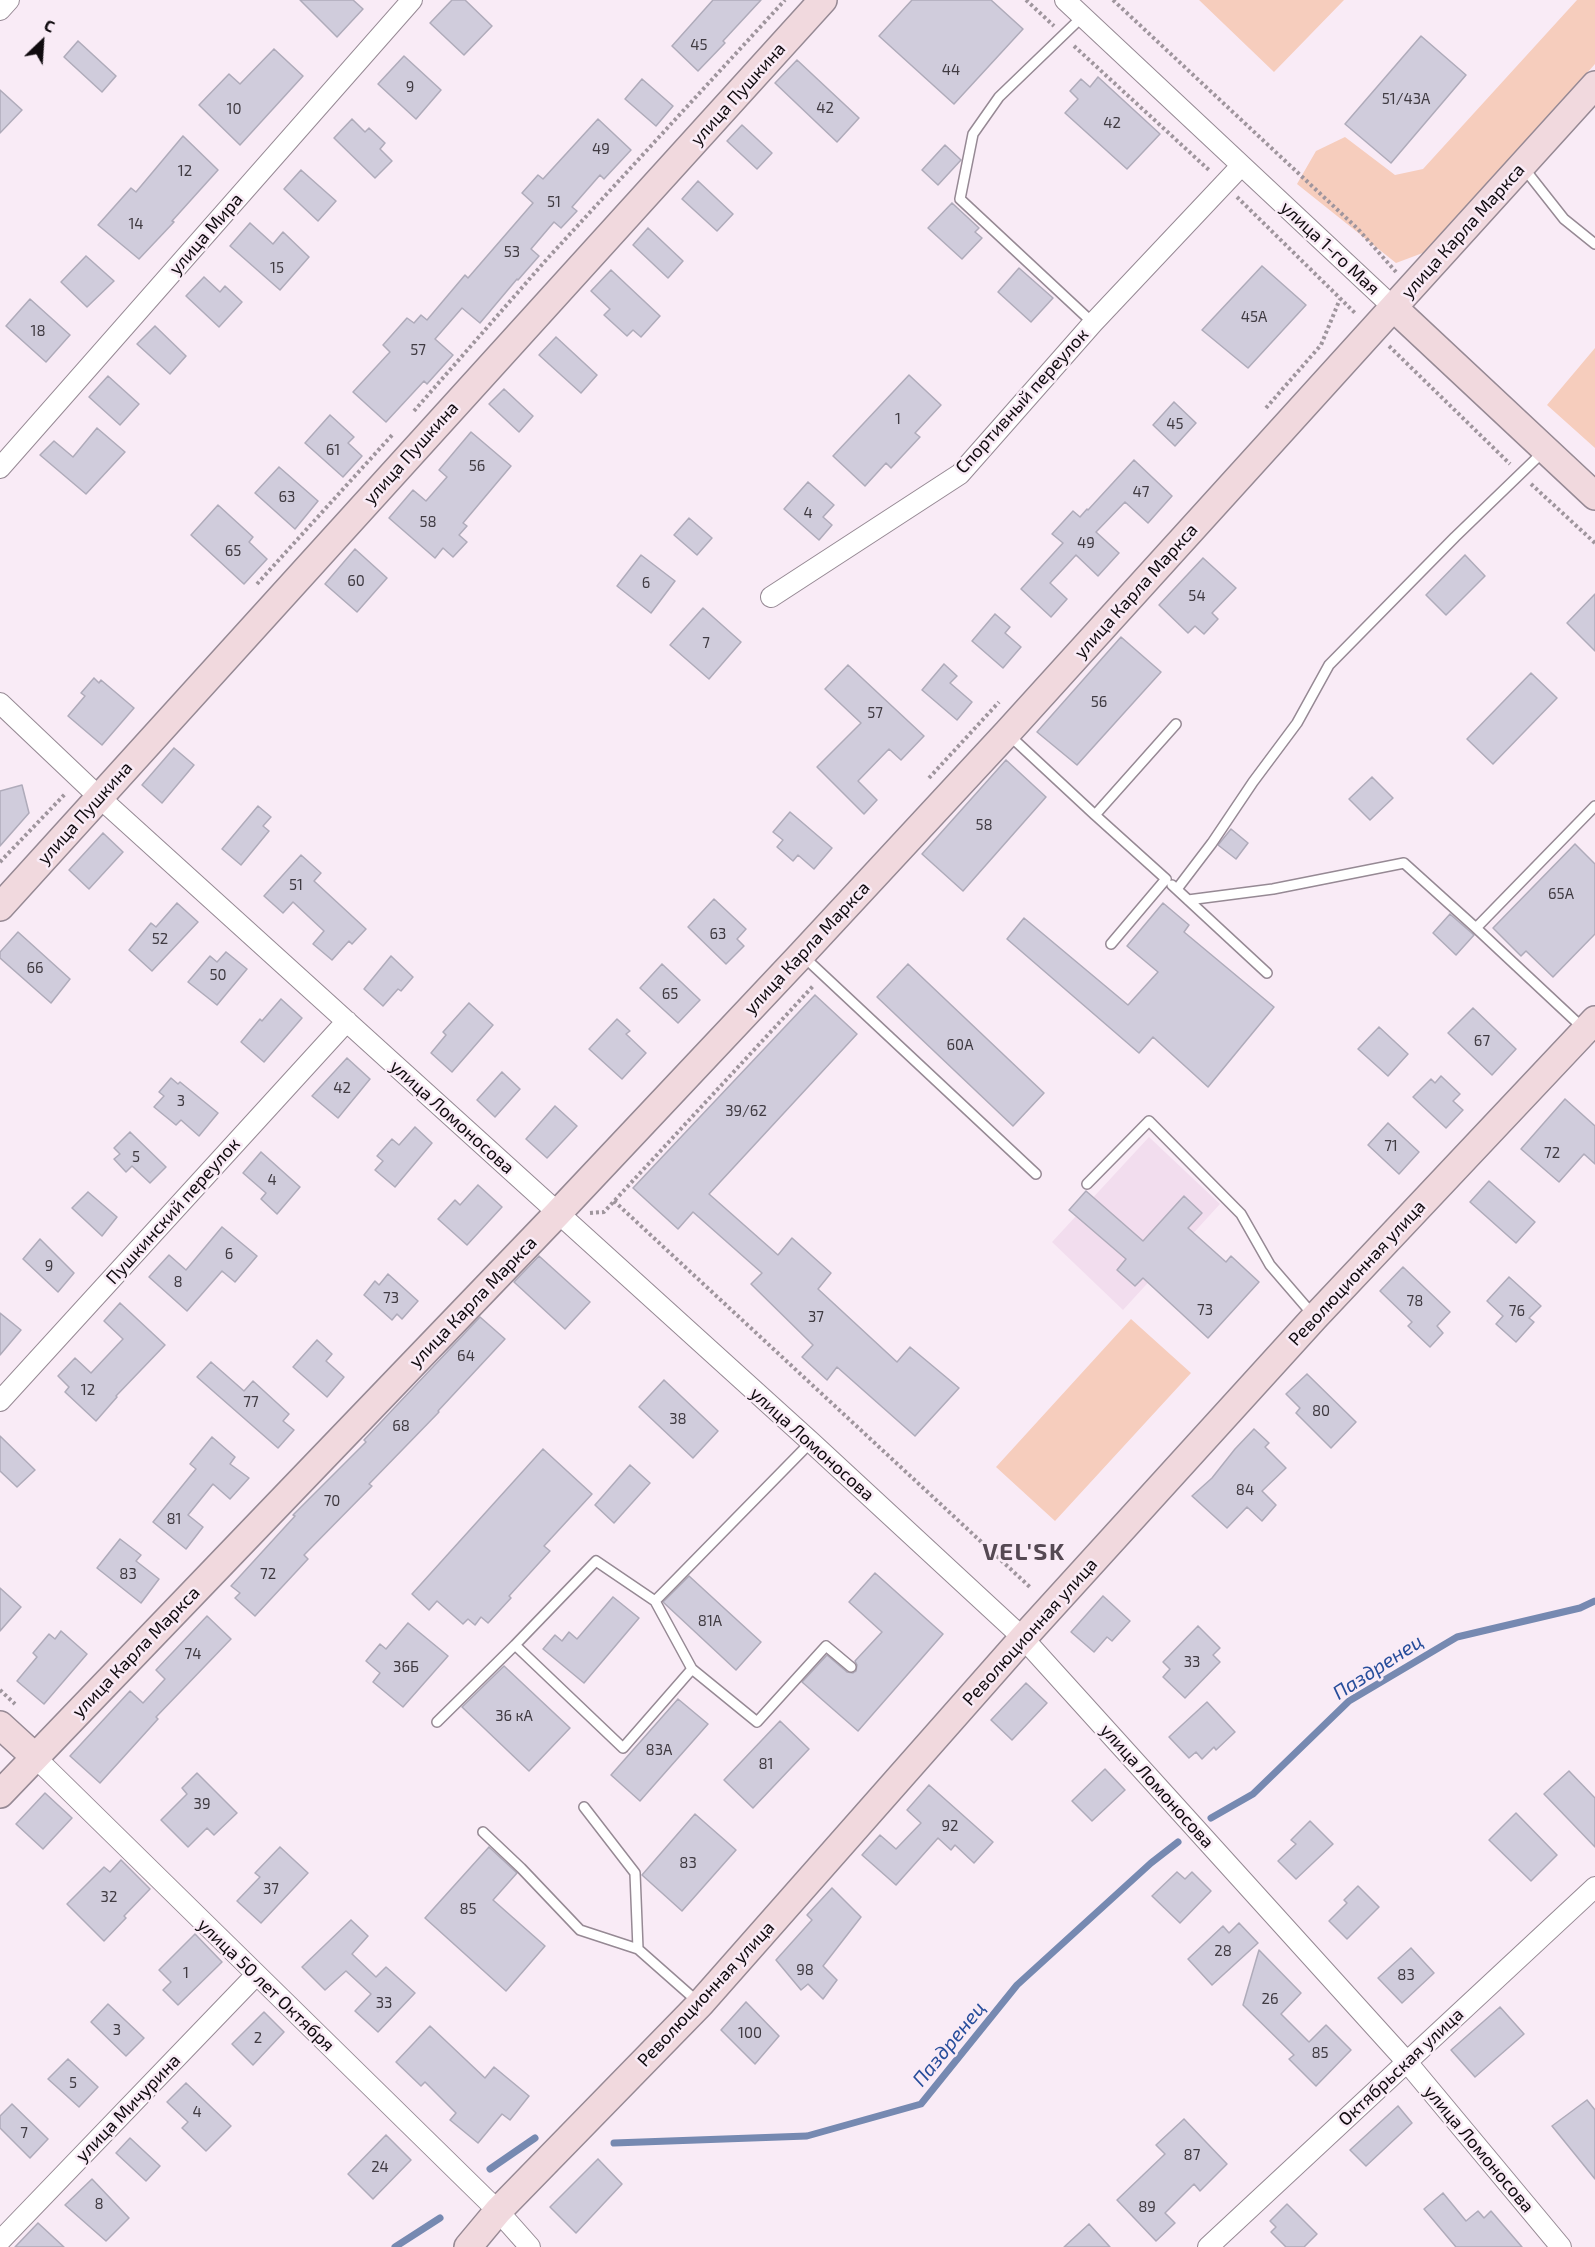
<!DOCTYPE html>
<html>
<head>
<meta charset="utf-8">
<style>
	body { margin:0 }
	#map { position:relative; width:1595px; height:2247px; overflow:hidden; background:#f9ebf6; font-family:"Exo 2",sans-serif }
	canvas { display:block }
	.north { position:absolute; left:12px; top:12px; width:60px; height:60px; -webkit-text-stroke:4px #f9ebf6; paint-order:stroke; rotate:25deg; font-size:16px; font-weight:700; line-height:24px; text-align:center; color:#100b0f }
	.north::after { content:''; display:block; margin:auto; width:21px; height:27px; background:#100b0f; clip-path:polygon(50% 0,100% 100%,50% 72%,0 100%) }
</style>
</head>
<body>
<div id="map">
<canvas width="1595" height="2247"></canvas>
<div class="north">С</div>
</div>
<script>
const g = document.querySelector('canvas').getContext('2d');
g.lineJoin = 'round';
function paint(path, color) { g.fillStyle = color; g.fill(path, 'evenodd'); }
const toPath = rows => new Path2D(rows.map(r => 'M' + r).join(''));
function stroke(path, color, width, dash) { g.strokeStyle = color; g.lineWidth = width; g.lineCap = dash ? 'butt' : 'round'; g.setLineDash(dash || []); g.stroke(path); }
function write(font, color, halo, rows, align = 'center') {
  g.font = font + ' "Exo 2",sans-serif'; g.lineWidth = 5; g.setLineDash([]); g.textBaseline = 'middle'; g.strokeStyle = halo; g.fillStyle = color; for (const [text, x, y, turn = 0] of rows) {
    g.save(); g.translate(x, y); g.rotate((+turn || 0) * Math.PI / 180); g.textAlign = isNaN(turn) ? turn : align; if (halo) g.strokeText(text, 0, 0); g.fillText(text, 0, 0); g.restore();
  }
}
paint(toPath([
	[1149,1137,1220,1204,1123,1310,1052,1242]
]), '#f2ddee');
paint(toPath([
	[1199,0,1344,0,1274,72],
	[1577,0,1595,0,1595,64,1428,251,1396,263,1297,184,1316,151,1345,137,1395,175,1423,169],
	[1595,348,1595,448,1547,405],
	[1131,1319,1191,1373,1055,1521,996,1467]
]), '#f6cdbd');
stroke(toPath([
	[1211,1818,1253,1794,1349,1701,1457,1637,1580,1608,1595,1601],
	[614,2143,807,2136,921,2104,1017,1985,1151,1863,1178,1842],
	[490,2169,535,2138],
	[395,2247,440,2218]
]), '#7689b1', 7);
const building = toPath([
	[300,0,353,0,363,9,337,37,300,0],
	[452,0,465,0,492,26,464,55,430,23,452,0],
	[713,0,761,0,723,41,725,43,698,71,672,46,713,0],
	[912,0,991,0,1023,29,954,104,879,36,912,0],
	[1421,36,1466,75,1391,163,1345,124,1421,36],
	[78,41,116,76,102,92,64,57,78,41],
	[274,49,303,76,240,145,199,105,229,74,240,84,274,49],
	[404,56,441,90,416,119,378,84,404,56],
	[797,60,859,118,837,142,775,83,797,60],
	[1098,77,1160,134,1127,169,1065,113,1078,99,1070,91,1081,79,1090,87,1098,77],
	[642,79,673,106,656,126,625,99,642,79],
	[0,90,22,110,0,133,0,90],
	[352,119,365,132,369,128,385,143,380,149,392,161,375,178,334,138,352,119],
	[598,119,631,150,604,179,600,175,572,207,577,211,561,228,554,222,531,249,539,256,518,280,517,279,480,323,462,308,435,339,453,355,427,384,424,381,386,422,353,392,390,352,383,345,407,318,414,323,421,315,427,320,465,275,468,278,533,203,522,193,538,175,543,179,598,119],
	[742,125,772,153,757,169,727,141,742,125],
	[183,136,218,170,172,221,174,222,139,259,98,225,131,188,136,192,183,136],
	[945,145,961,160,938,185,922,170,945,145],
	[301,170,336,201,318,221,284,189,301,170],
	[698,181,733,214,717,231,682,199,698,181],
	[952,203,979,228,975,232,982,238,962,259,928,228,952,203],
	[250,223,273,244,283,232,309,257,280,290,230,246,250,223],
	[648,228,683,261,668,278,633,245,648,228],
	[86,256,114,281,87,307,61,282,86,256],
	[1262,266,1306,305,1248,368,1202,330,1262,266],
	[1019,268,1053,298,1031,322,998,292,1019,268],
	[611,270,660,316,641,337,633,330,627,336,604,315,610,309,591,291,611,270],
	[204,277,220,292,225,286,242,302,219,327,186,296,204,277],
	[30,299,70,335,46,362,6,326,30,299],
	[155,326,186,356,170,374,137,344,155,326],
	[556,337,597,375,581,393,539,355,556,337],
	[909,375,941,405,915,433,920,437,891,468,886,463,865,486,833,456,909,375],
	[108,376,139,404,120,425,89,397,108,376],
	[504,389,533,416,519,432,489,404,504,389],
	[1174,402,1196,423,1175,446,1153,425,1174,402],
	[330,415,354,437,348,443,362,456,343,477,305,443,330,415],
	[97,428,125,452,86,494,40,455,54,441,73,457,97,428],
	[471,432,511,466,463,523,467,526,459,535,467,542,453,557,443,548,435,558,389,518,413,490,426,501,447,477,439,470,471,432],
	[1134,460,1172,496,1148,523,1125,502,1096,532,1119,553,1098,576,1076,555,1050,583,1067,599,1051,617,1021,589,1063,543,1052,534,1073,511,1080,517,1087,509,1088,510,1134,460],
	[279,467,318,501,295,529,255,493,279,467],
	[808,482,834,505,823,517,832,525,819,540,784,509,808,482],
	[218,505,253,537,249,542,267,559,244,584,191,535,218,505],
	[689,518,712,538,697,555,674,535,689,518],
	[355,549,387,578,357,612,325,584,355,549],
	[641,555,675,581,651,613,617,586,641,555],
	[1465,555,1485,576,1446,615,1426,595,1465,555],
	[1203,558,1236,588,1212,613,1218,619,1204,634,1195,626,1188,633,1159,605,1203,558],
	[1595,594,1595,651,1567,623,1595,594],
	[703,608,741,642,709,679,670,645,703,608],
	[995,614,1010,627,1005,633,1021,647,1003,668,972,641,995,614],
	[1121,637,1161,672,1077,765,1037,732,1121,637],
	[944,664,957,676,950,683,972,702,957,720,922,690,944,664],
	[848,665,924,736,901,760,889,749,858,781,877,800,864,814,817,767,861,723,825,689,848,665],
	[1531,673,1557,698,1493,764,1467,739,1531,673],
	[94,678,99,683,101,680,134,708,102,745,68,716,85,696,81,693,94,678],
	[174,748,194,765,162,803,142,785,174,748],
	[1006,760,1046,797,963,891,922,854,1006,760],
	[1372,777,1393,798,1370,820,1349,799,1372,777],
	[22,785,29,813,0,846,0,791,22,785],
	[258,806,271,817,263,826,269,831,241,865,222,849,258,806],
	[790,812,832,848,814,869,798,855,793,861,777,847,783,840,773,832,790,812],
	[1231,829,1248,843,1236,859,1218,845,1231,829],
	[103,833,123,852,89,889,69,870,103,833],
	[1575,844,1595,864,1595,934,1553,977,1526,951,1521,956,1493,928,1575,844],
	[301,855,321,873,314,881,366,929,352,944,349,941,332,960,313,944,324,931,293,902,283,913,264,896,301,855],
	[714,899,746,929,737,939,744,946,726,964,688,927,714,899],
	[177,903,198,922,152,971,129,950,151,923,156,927,177,903],
	[1163,903,1189,925,1184,932,1274,1007,1208,1087,1153,1037,1139,1053,1007,939,1024,918,1128,1005,1158,972,1127,946,1163,903],
	[1450,914,1474,935,1456,955,1433,933,1450,914],
	[18,932,70,979,51,1003,0,958,0,952,18,932],
	[226,952,247,969,217,1005,188,982,210,956,217,962,226,952],
	[391,956,413,977,401,991,398,989,383,1006,364,989,391,956],
	[662,964,700,1000,678,1023,640,988,662,964],
	[908,964,1044,1093,1013,1126,877,997,908,964],
	[815,995,857,1034,709,1194,778,1255,792,1238,831,1273,818,1289,897,1362,910,1347,959,1388,915,1436,837,1367,827,1380,802,1357,813,1345,751,1284,762,1273,693,1212,678,1229,633,1188,815,995],
	[281,999,302,1018,264,1062,241,1042,260,1019,262,1021,281,999],
	[469,1003,493,1025,452,1072,431,1053,446,1035,443,1032,469,1003],
	[1473,1008,1516,1049,1492,1075,1448,1033,1473,1008],
	[617,1019,630,1031,626,1034,646,1053,622,1079,589,1049,617,1019],
	[1379,1027,1408,1054,1388,1076,1358,1049,1379,1027],
	[347,1058,370,1079,338,1118,312,1096,347,1058],
	[502,1072,520,1089,495,1117,477,1100,502,1072],
	[1441,1076,1460,1094,1453,1101,1463,1110,1446,1128,1413,1097,1431,1079,1435,1083,1441,1076],
	[171,1078,178,1084,180,1082,218,1113,199,1136,181,1120,176,1125,154,1107,164,1096,159,1092,171,1078],
	[1565,1099,1595,1126,1595,1164,1584,1154,1559,1182,1521,1149,1565,1099],
	[555,1106,577,1126,547,1158,526,1139,555,1106],
	[1388,1123,1419,1152,1399,1174,1368,1145,1388,1123],
	[415,1127,432,1143,395,1187,375,1170,383,1161,377,1156,392,1139,399,1145,415,1127],
	[130,1132,166,1167,150,1183,132,1166,126,1172,114,1159,120,1154,114,1148,130,1132],
	[261,1152,300,1187,277,1214,261,1199,266,1193,243,1173,261,1152],
	[1489,1181,1535,1222,1516,1243,1470,1202,1489,1181],
	[478,1185,502,1207,467,1245,438,1219,455,1200,460,1205,478,1185],
	[1086,1191,1143,1241,1184,1196,1202,1213,1188,1228,1226,1262,1231,1256,1259,1282,1208,1338,1143,1278,1135,1286,1117,1270,1126,1259,1069,1210,1086,1191],
	[88,1192,117,1217,102,1236,72,1208,88,1192],
	[222,1227,257,1256,235,1282,222,1271,187,1311,149,1277,169,1255,186,1270,222,1227],
	[40,1239,74,1273,58,1292,23,1259,40,1239],
	[539,1256,590,1302,565,1329,514,1282,539,1256],
	[1403,1267,1450,1312,1437,1326,1443,1333,1430,1347,1408,1326,1412,1322,1380,1291,1403,1267],
	[388,1274,418,1301,402,1319,397,1314,392,1320,364,1295,375,1281,379,1285,388,1274],
	[1509,1277,1541,1306,1529,1318,1534,1322,1516,1342,1496,1324,1503,1316,1487,1301,1509,1277],
	[120,1303,165,1345,116,1396,117,1397,96,1421,65,1392,69,1387,58,1376,75,1358,91,1373,123,1339,104,1321,120,1303],
	[0,1313,21,1330,0,1355,0,1313],
	[480,1317,505,1339,438,1411,439,1412,369,1484,372,1486,304,1555,308,1559,255,1616,235,1598,240,1593,231,1586,295,1516,293,1515,366,1442,364,1440,480,1317],
	[317,1340,332,1354,326,1361,344,1377,327,1397,293,1367,317,1340],
	[211,1362,244,1391,253,1381,289,1414,283,1421,294,1430,278,1448,197,1377,211,1362],
	[1307,1374,1356,1422,1331,1448,1296,1413,1300,1408,1286,1394,1307,1374],
	[664,1380,718,1431,693,1458,639,1407,664,1380],
	[1254,1429,1269,1443,1265,1447,1286,1468,1262,1491,1276,1505,1262,1521,1247,1507,1227,1528,1192,1496,1212,1478,1235,1449,1254,1429],
	[0,1436,35,1470,17,1487,0,1471,0,1436],
	[212,1437,235,1457,230,1464,249,1478,230,1499,213,1484,188,1515,203,1527,186,1549,153,1522,196,1469,190,1464,212,1437],
	[543,1449,592,1494,544,1546,550,1551,509,1596,511,1598,488,1623,481,1617,475,1625,468,1619,463,1624,437,1601,429,1610,412,1594,543,1449],
	[630,1465,650,1483,614,1523,595,1505,630,1465],
	[120,1539,141,1555,136,1561,159,1579,141,1603,97,1568,120,1539],
	[875,1573,943,1634,858,1731,802,1682,827,1655,847,1672,853,1673,856,1671,857,1665,855,1661,882,1632,849,1602,875,1573],
	[689,1576,761,1642,736,1670,663,1602,689,1576],
	[0,1588,21,1607,0,1631,0,1588],
	[1103,1596,1130,1621,1112,1641,1107,1637,1094,1652,1071,1632,1103,1596],
	[613,1597,639,1618,584,1683,543,1649,555,1635,562,1641,569,1632,577,1639,613,1597],
	[207,1616,231,1639,156,1717,158,1719,100,1783,70,1756,130,1691,143,1703,165,1679,156,1670,207,1616],
	[408,1623,448,1656,403,1707,373,1682,380,1673,366,1661,380,1644,386,1649,408,1623],
	[1198,1626,1220,1648,1213,1655,1220,1662,1185,1698,1163,1677,1170,1669,1163,1662,1198,1626],
	[61,1631,87,1654,44,1704,17,1681,37,1657,33,1653,49,1634,55,1639,61,1631],
	[504,1666,570,1728,529,1771,462,1707,504,1666],
	[1026,1683,1047,1703,1012,1740,991,1720,1026,1683],
	[678,1699,708,1724,640,1801,611,1775,678,1699],
	[1207,1702,1235,1732,1216,1750,1214,1747,1202,1759,1196,1752,1189,1758,1169,1737,1207,1702],
	[780,1721,809,1749,753,1808,724,1780,780,1721],
	[1105,1769,1125,1790,1092,1821,1072,1801,1105,1769],
	[1569,1771,1595,1798,1595,1847,1544,1794,1569,1771],
	[197,1773,237,1813,214,1835,207,1828,188,1847,161,1820,187,1794,182,1788,197,1773],
	[929,1785,993,1842,974,1863,955,1845,951,1850,938,1838,896,1885,862,1855,880,1835,896,1849,921,1823,907,1810,929,1785],
	[45,1793,72,1818,43,1849,16,1824,45,1793],
	[1516,1813,1557,1855,1531,1881,1489,1840,1516,1813],
	[695,1814,736,1850,682,1911,642,1875,695,1814],
	[1310,1821,1333,1844,1296,1879,1278,1861,1296,1844,1291,1840,1310,1821],
	[280,1847,308,1873,261,1923,237,1901,260,1877,255,1873,280,1847],
	[489,1847,517,1873,493,1900,545,1946,506,1991,425,1918,489,1847],
	[121,1860,150,1889,124,1916,126,1918,104,1941,67,1904,104,1867,110,1872,121,1860],
	[1177,1872,1185,1879,1192,1872,1211,1891,1180,1923,1152,1896,1177,1872],
	[1358,1886,1379,1907,1347,1939,1329,1921,1347,1903,1344,1900,1358,1886],
	[832,1888,861,1917,823,1966,837,1980,823,1999,808,1984,801,1990,776,1960,812,1920,807,1915,832,1888],
	[351,1920,368,1936,352,1954,376,1977,386,1967,415,1993,378,2032,355,2011,371,1994,346,1971,325,1990,302,1967,351,1920],
	[1239,1923,1258,1943,1212,1985,1188,1959,1223,1926,1229,1933,1239,1923],
	[195,1934,222,1962,178,2005,163,1990,171,1982,159,1970,195,1934],
	[1411,1948,1434,1973,1402,2003,1378,1978,1411,1948],
	[1259,1950,1301,1993,1281,2014,1309,2042,1326,2025,1351,2050,1316,2086,1289,2059,1294,2055,1243,2005,1259,1950],
	[746,2002,779,2036,755,2064,721,2030,746,2002],
	[108,2004,144,2038,126,2056,91,2022,108,2004],
	[1500,2007,1524,2034,1475,2077,1451,2050,1500,2007],
	[264,2012,284,2032,253,2065,232,2044,264,2012],
	[430,2026,485,2078,494,2067,529,2096,510,2120,502,2114,478,2143,450,2120,456,2113,425,2082,421,2086,396,2062,430,2026],
	[68,2059,98,2087,79,2107,48,2079,68,2059],
	[186,2083,231,2126,206,2151,182,2128,188,2122,167,2102,186,2083],
	[1587,2100,1595,2110,1595,2179,1552,2126,1587,2100],
	[12,2104,48,2139,30,2158,0,2128,0,2116,12,2104],
	[1398,2106,1412,2123,1366,2166,1350,2150,1398,2106],
	[1184,2119,1227,2164,1200,2191,1194,2184,1165,2213,1175,2223,1156,2241,1117,2200,1165,2154,1156,2145,1184,2119],
	[386,2135,411,2160,373,2199,348,2174,386,2135],
	[130,2138,160,2166,146,2181,116,2153,130,2138],
	[598,2159,622,2184,576,2233,550,2207,598,2159],
	[92,2179,129,2218,106,2241,65,2205,92,2179],
	[1443,2193,1466,2221,1478,2211,1484,2218,1491,2211,1522,2247,1456,2247,1424,2209,1443,2193],
	[1287,2204,1317,2234,1304,2247,1286,2247,1271,2232,1276,2227,1270,2221,1287,2204],
	[38,2223,64,2247,15,2247,38,2223],
	[1089,2224,1110,2247,1064,2247,1089,2224]
]);
paint(building, '#d0ccdc');
stroke(building, '#afabba', 1.5);
const lane = toPath([
	[1083,16,999,97,973,134,960,199,1093,323],
	[1523,167,1564,219,1595,244],
	[1009,735,1095,815],
	[1172,885,1267,973],
	[1177,889,1212,843,1253,782,1297,723,1329,665,1455,537,1543,452],
	[1188,900,1273,889,1404,863,1476,928],
	[1111,944,1166,879,1095,815,1176,724],
	[803,956,1036,1174],
	[1584,1029,1476,928,1595,806],
	[1087,1184,1149,1121,1241,1214,1270,1265,1314,1316],
	[655,1601,692,1669,623,1748,515,1645,596,1561,655,1601,811,1442],
	[692,1669,757,1722,826,1646,851,1667],
	[437,1722,515,1645],
	[584,1807,635,1873,638,1949,698,2002],
	[483,1832,521,1868,580,1930,638,1949]
]);
const street = toPath([
	[1065,0,1394,308],
	[0,10,9,0],
	[0,468,412,0],
	[771,597,960,474,1093,323,1241,166],
	[0,703,99,797,811,1442,1023,1638,1406,2061,1561,2247],
	[0,1401,347,1021],
	[35,1757,498,2211,530,2247],
	[0,2241,256,1975],
	[1208,2247,1595,1887]
]);
const secondary = toPath([
	[1394,308,1595,496],
	[0,907,823,0],
	[0,1725,35,1757],
	[0,1794,558,1213,801,955,1007,733,1595,85],
	[468,2247,498,2211,700,2004,1023,1638,1315,1317,1595,1020]
]);
stroke(lane, '#968994', 12);
stroke(street, '#968994', 22);
stroke(secondary, '#968994', 30);
stroke(toPath([
	[1026,0,1054,26],
	[1113,0,1358,229,1396,272],
	[1074,46,1210,171],
	[1237,197,1356,314],
	[1389,346,1510,464],
	[1266,408,1321,345,1340,299],
	[414,411,547,259,785,0],
	[1531,484,1595,543],
	[257,584,393,434],
	[929,778,999,702],
	[0,862,66,793],
	[614,1201,1031,1588],
	[590,1213,604,1212,814,985],
	[0,1690,15,1704]
]), '#9f959d', 4, [3, 3]);
stroke(lane, '#fff', 9);
stroke(street, '#fff', 20);
stroke(secondary, '#f1d9de', 27);
write('15px', '#403b42', null, [
	["45",699,45],
	["44",951,70],
	["9",410,87],
	["51/43А",1406,99],
	["42",825,108],
	["10",234,109],
	["42",1112,123],
	["49",601,149],
	["12",185,171],
	["51",554,202],
	["14",136,224],
	["53",512,252],
	["15",277,268],
	["45А",1254,317],
	["18",38,331],
	["57",418,350],
	["1",898,419],
	["45",1175,424],
	["61",333,450],
	["56",477,466],
	["47",1141,492],
	["63",287,497],
	["4",808,513],
	["58",428,522],
	["49",1086,543],
	["65",233,551],
	["60",356,581],
	["6",646,583],
	["54",1197,596],
	["7",706,643],
	["56",1099,702],
	["57",875,713],
	["58",984,825],
	["51",296,885],
	["65А",1561,894],
	["63",718,934],
	["52",160,939],
	["66",35,968],
	["50",218,975],
	["65",670,994],
	["67",1482,1041],
	["60А",960,1045],
	["42",342,1088],
	["3",181,1101],
	["39/62",746,1111],
	["71",1391,1146],
	["72",1552,1153],
	["5",136,1157],
	["4",272,1180],
	["6",229,1254],
	["9",49,1266],
	["8",178,1282],
	["73",391,1298],
	["78",1415,1301],
	["73",1205,1310],
	["76",1517,1311],
	["37",816,1317],
	["64",466,1356],
	["12",88,1390],
	["77",251,1402],
	["80",1321,1411],
	["38",678,1419],
	["68",401,1426],
	["84",1245,1490],
	["70",332,1501],
	["81",174,1519],
	["83",128,1574],
	["72",268,1574],
	["81А",710,1621],
	["74",193,1654],
	["33",1192,1662],
	["36Б",406,1667],
	["36 кА",514,1716],
	["83А",659,1750],
	["81",766,1764],
	["39",202,1804],
	["92",950,1826],
	["83",688,1863],
	["37",271,1889],
	["32",109,1897],
	["85",468,1909],
	["28",1223,1951],
	["98",805,1970],
	["1",186,1973],
	["83",1406,1975],
	["26",1270,1999],
	["33",384,2003],
	["3",117,2030],
	["100",750,2033],
	["2",258,2038],
	["85",1320,2053],
	["5",73,2083],
	["4",197,2112],
	["7",24,2133],
	["87",1192,2155],
	["24",380,2167],
	["8",99,2204],
	["89",1147,2207]
]);
write('18px', '#100b0f', '#f9ebf6', [
	["улица Пушкина",738,94,-48],
	["улица Карла Маркса",1463,231,-48],
	["улица Мира",206,234,-49],
	["улица 1-го Мая",1330,248,43],
	["Спортивный переулок",1022,401,-48],
	["улица Пушкина",411,453,-48],
	["улица Карла Маркса",1136,591,-48],
	["улица Пушкина",85,813,-48],
	["улица Карла Маркса",807,948,-47],
	["улица Ломоносова",452,1117,42],
	["Пушкинский переулок",173,1211,-48],
	["Революционная улица",1357,1273,-47],
	["улица Карла Маркса",473,1302,-46],
	["улица Ломоносова",812,1444,42],
	["Революционная улица",1030,1632,-48],
	["улица Карла Маркса",136,1652,-46],
	["улица Ломоносова",1157,1786,48],
	["улица 50 лет Октября",266,1985,44],
	["Революционная улица",706,1994,-47],
	["Октябрьская улица",1401,2067,-43],
	["улица Мичурина",128,2108,-46],
	["улица Ломоносова",1479,2149,50]
]);
write('italic 20px', '#274d9b', '#f9ebf6', [
	["Паздренец",1378,1667,-33],
	["Паздренец",949,2044,-51]
]);
g.letterSpacing = '1.5px';
write('bold 24px', '#554953', '#f9ebf6', [
	["VEL'SK",1024,1552]
]);
g.letterSpacing = '0px';
</script>
</body>
</html>
